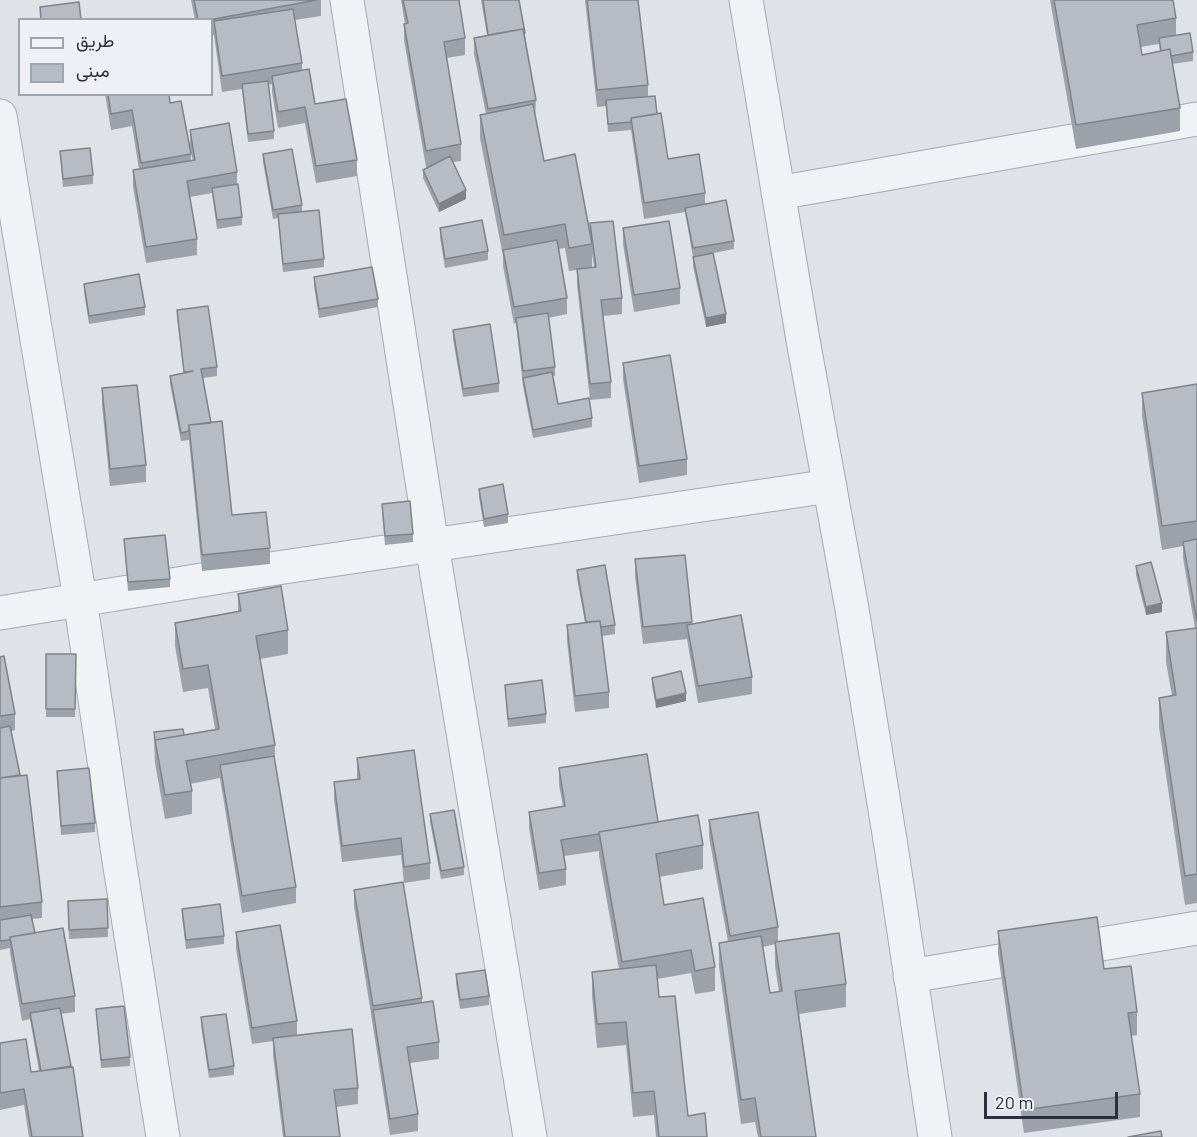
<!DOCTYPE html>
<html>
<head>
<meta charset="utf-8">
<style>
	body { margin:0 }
	#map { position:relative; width:1197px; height:1137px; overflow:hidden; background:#dfe2e7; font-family:Barlow,Vazirmatn,sans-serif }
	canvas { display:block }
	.legend { position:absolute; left:18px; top:18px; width:195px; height:78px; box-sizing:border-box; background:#eef0f5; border:2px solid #9fa3ab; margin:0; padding:8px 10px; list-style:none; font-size:18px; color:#292f3d }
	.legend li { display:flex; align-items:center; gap:12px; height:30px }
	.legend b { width:30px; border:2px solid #9fa3ab }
	.scale { position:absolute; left:984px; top:1092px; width:134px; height:27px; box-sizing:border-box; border:3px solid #292f3d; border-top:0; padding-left:8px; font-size:18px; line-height:21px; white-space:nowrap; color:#292f3d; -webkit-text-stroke:4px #eef0f5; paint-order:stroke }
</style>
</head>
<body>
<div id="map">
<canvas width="1197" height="1137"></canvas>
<ul class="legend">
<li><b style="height:8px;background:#f1f2f6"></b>طريق</li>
<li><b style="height:16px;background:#b6bbc4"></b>مبنى</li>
</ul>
<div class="scale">20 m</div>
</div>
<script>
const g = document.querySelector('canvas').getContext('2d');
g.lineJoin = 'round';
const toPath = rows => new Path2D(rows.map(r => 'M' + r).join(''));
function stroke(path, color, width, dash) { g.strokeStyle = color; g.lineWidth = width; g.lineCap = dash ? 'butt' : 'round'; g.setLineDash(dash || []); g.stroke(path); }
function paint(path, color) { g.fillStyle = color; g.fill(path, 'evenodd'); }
const minor = toPath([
	[347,0,432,545,530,1137],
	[746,0,803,340,852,609,891,846,935,1137],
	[0,116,80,599,118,854,163,1137],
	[778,193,1197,119],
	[0,613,257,571,830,486],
	[910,976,1197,928]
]);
stroke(minor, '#a5a9b1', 35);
stroke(minor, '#f1f2f6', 33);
paint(toPath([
	[191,0,321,0,321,16,295,20,302,63,302,71,315,104,357,160,357,176,316,183,305,123,278,128,272,92,272,84,268,85,274,131,274,139,248,142,242,89,222,92,214,35,212,35,212,20,195,20],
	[401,0,459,0,465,38,465,55,446,58,461,144,461,161,453,162,466,199,439,212,423,178,423,170,429,167,426,167,404,40,404,24,405,24],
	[481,0,519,0,536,100,535,117,544,161,590,235,590,223,622,298,622,314,603,316,611,382,611,398,590,400,577,285,577,270,569,271,565,248,559,249,567,298,567,314,548,318,555,367,555,376,553,376,558,404,592,418,592,427,533,438,523,386,516,323,514,324,503,266,503,256,480,138,480,115,486,114,474,54,474,38,487,35],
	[592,253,594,267,592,267],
	[585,0,638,0,648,85,648,96,657,114,668,159,705,193,705,204,734,241,734,249,693,257,685,212,644,219,631,130,608,132,606,106,597,107],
	[1050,0,1173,0,1176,18,1176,36,1193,52,1193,61,1172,64,1180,108,1180,131,1076,149],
	[1159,44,1160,51,1142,55,1140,47],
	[105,94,169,94,170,103,191,154,191,161,193,161,190,147,190,130,237,172,237,184,242,217,242,225,217,229,212,193,190,197,197,239,197,255,146,263,133,187,133,170,139,169,132,126,111,130],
	[60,151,93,175,93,184,63,187],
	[263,154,302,205,302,212,324,259,324,267,283,272,278,218,273,219,263,162],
	[440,228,488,251,488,260,445,268,440,237],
	[623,228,680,288,680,304,634,312,623,244],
	[693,257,726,323,706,327,693,266],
	[314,277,378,299,378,307,319,318,314,286],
	[84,284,145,307,145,315,89,324,84,292],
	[177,310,217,367,217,376,203,378,211,423,232,515,270,548,270,564,202,571,189,440,181,441,170,384,170,376,184,373,177,318],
	[453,330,499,383,499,392,463,397,453,339],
	[623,363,687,459,687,475,639,483,623,379],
	[1197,384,1197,903,1185,905,1159,727,1159,698,1172,696,1166,662,1166,632,1195,628,1183,558,1183,546,1162,550,1142,416,1142,393],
	[102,388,146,465,146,482,110,486,102,405],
	[479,489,508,514,508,523,484,527,479,497],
	[382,504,413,534,413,542,385,545,382,513],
	[124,539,170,579,170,587,128,591],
	[685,555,692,624,752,677,752,694,698,703,687,639,643,644,635,576,635,559],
	[1136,566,1162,612,1146,615,1136,575],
	[577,570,615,625,615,634,602,636,609,692,609,708,575,712,567,641,567,625,585,622,577,578],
	[238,594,288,630,288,654,260,659,275,745,275,766,296,887,296,903,242,913,220,778,190,784,192,791,192,814,165,819,155,763,154,740,154,732,184,735,215,729,208,688,183,692,175,646,175,623,238,611],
	[46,654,76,654,75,717,46,717],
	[0,657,15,714,15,730,11,731,42,902,42,918,32,919,35,933,75,996,75,1012,61,1014,83,1137,29,1137,24,1105,0,1110,0,1043,31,1072,39,1071,30,1019,22,1021,10,953,10,948,0,950],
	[652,678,686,701,656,708,652,686],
	[505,685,546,714,546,723,508,727],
	[357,758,430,863,430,879,404,883,401,855,342,862,334,799,334,782,357,779],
	[559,768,703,845,703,869,659,877,664,905,715,967,715,991,695,994,691,973,657,979,659,997,688,1116,707,1137,656,1137,654,1115,633,1117,626,1045,597,1048,592,996,592,972,619,969,599,856,599,851,564,856,566,869,566,885,539,890,529,828,529,812,563,806,559,785],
	[57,771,95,823,95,832,61,835],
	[430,814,464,867,464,875,441,879,430,822],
	[709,820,778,927,778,942,846,984,846,1007,799,1014,816,1137,758,1137,755,1122,741,1124,719,967,719,943,728,942,709,837],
	[775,944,775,966,779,992,770,993,763,947],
	[354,890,422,998,422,1003,439,1042,439,1059,410,1063,418,1114,418,1131,390,1135,354,906],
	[107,899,108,937,69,939,68,901],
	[182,909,224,936,224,944,186,949,182,917],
	[998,931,1104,969,1137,1012,1137,1035,1131,1036,1140,1094,1140,1117,1024,1133,998,954],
	[236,932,297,1021,297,1035,358,1088,358,1104,336,1107,340,1137,283,1137,273,1055,273,1041,252,1044,236,949],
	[456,974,489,996,489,1005,460,1009,456,983],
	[96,1009,130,1057,130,1066,101,1068],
	[201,1017,234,1066,234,1075,209,1078,201,1026]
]), '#9da1a9');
paint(toPath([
	[466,190,466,199,439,212,439,204],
	[726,314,726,323,706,327,706,318],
	[1162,603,1162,612,1146,615,1146,607],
	[686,693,686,701,656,708,656,700]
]), '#7f8389');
const building = toPath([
	[194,0,316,0,209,20,198,20,194,0],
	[403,0,459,0,465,38,444,42,461,144,426,151,404,24,408,23,403,0],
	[483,0,519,0,525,33,524,34,523,29,488,35,483,0],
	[587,0,638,0,648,85,597,90,587,0],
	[1054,0,1173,0,1176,18,1137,25,1142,55,1170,49,1180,108,1076,125,1054,0],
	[79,2,81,20,41,20,40,7,79,2],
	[293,9,302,63,222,76,214,21,293,9],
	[523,29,536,100,488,109,474,38,523,29],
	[1190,33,1193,52,1171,56,1170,49,1161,51,1159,38,1190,33],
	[309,69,315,104,346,99,357,160,316,166,305,107,278,112,272,76,309,69],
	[268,81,274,131,248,134,242,84,268,81],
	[108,94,169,94,170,103,181,101,191,154,141,163,132,110,111,114,108,94],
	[655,96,657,114,631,118,631,122,608,124,606,100,655,96],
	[533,104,544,161,575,154,592,244,569,248,565,224,504,235,480,115,533,104],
	[661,113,668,159,699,154,705,193,644,203,631,118,661,113],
	[229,123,237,172,187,181,197,239,146,247,133,170,195,160,190,130,229,123],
	[90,148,93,175,63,179,60,151,90,148],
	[292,149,302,205,273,210,263,154,292,149],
	[450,156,466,190,439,204,423,170,450,156],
	[238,184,242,217,217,220,212,188,238,184],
	[726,200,734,241,693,248,685,208,726,200],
	[319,210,324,259,283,264,278,214,319,210],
	[482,220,488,251,445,259,440,228,482,220],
	[613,221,622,298,601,300,611,382,590,384,577,269,596,267,590,223,613,221],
	[669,221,680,288,634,295,623,228,669,221],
	[557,240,567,298,514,307,503,250,557,240],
	[713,253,726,314,706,318,693,257,713,253],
	[372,267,378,299,319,309,314,277,372,267],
	[139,274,145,307,89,316,84,284,139,274],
	[208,306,217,367,201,369,211,423,189,425,189,431,181,433,170,376,193,371,184,372,177,310,208,306],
	[548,313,555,367,523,371,516,318,548,313],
	[490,324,499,383,463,389,453,330,490,324],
	[670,355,687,459,639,466,623,363,670,355],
	[552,372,558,404,589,398,592,418,533,430,523,378,552,372],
	[1197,384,1197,521,1162,526,1142,393,1197,384],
	[137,385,146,465,110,469,102,388,137,385],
	[222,421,232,515,266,512,270,548,202,555,189,425,222,421],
	[503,484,508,514,484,519,479,489,503,484],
	[410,501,413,534,385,536,382,504,410,501],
	[165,535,170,579,128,582,124,539,165,535],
	[1197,539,1197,621,1183,542,1197,539],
	[685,555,692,622,643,627,635,559,685,555],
	[1151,562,1162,603,1146,607,1136,566,1151,562],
	[605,565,615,625,601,627,600,621,586,622,577,570,605,565],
	[281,586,288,630,256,636,275,745,186,761,192,791,165,795,155,740,219,729,208,665,183,669,175,623,241,611,238,594,281,586],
	[741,615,752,677,698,686,687,625,741,615],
	[600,621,609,692,575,696,567,625,600,621],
	[1197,628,1197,874,1185,876,1159,698,1176,695,1166,632,1197,628],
	[46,654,76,654,75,709,46,709,46,654],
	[4,656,15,714,0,716,0,657,4,656],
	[681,671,686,693,656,700,652,678,681,671],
	[542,680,546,714,508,719,505,685,542,680],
	[10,726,20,775,0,778,0,728,10,726],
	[183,729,184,735,155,740,155,741,154,732,183,729],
	[414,750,430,863,404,867,401,838,342,846,334,782,360,779,357,758,414,750],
	[647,754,658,822,599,832,599,834,561,840,566,869,539,873,529,812,565,806,559,768,647,754],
	[274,756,296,887,242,896,220,765,274,756],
	[89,768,95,823,61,826,57,771,89,768],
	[27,775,42,902,0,907,0,778,27,775],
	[454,810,464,867,441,871,430,814,454,810],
	[758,812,778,927,730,936,709,820,758,812],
	[698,815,703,845,656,854,664,905,703,898,715,967,695,971,691,950,622,962,599,832,698,815],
	[403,882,422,998,373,1006,354,890,403,882],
	[107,899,108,928,69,930,68,901,107,899],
	[220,904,224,936,186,940,182,909,220,904],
	[31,915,35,933,10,937,10,940,0,941,0,920,31,915],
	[1097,917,1104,969,1131,966,1137,1012,1128,1013,1140,1094,1024,1110,998,931,1097,917],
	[280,925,297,1021,252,1028,236,932,280,925],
	[63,928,75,996,22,1004,10,937,63,928],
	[839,933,846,984,795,991,816,1137,761,1137,755,1098,741,1100,719,943,761,936,770,993,782,991,775,942,839,933],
	[656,965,659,997,675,996,688,1116,705,1113,707,1137,659,1137,654,1091,633,1093,626,1022,597,1024,592,972,656,965],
	[485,970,489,996,460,1000,456,974,485,970],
	[433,1001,439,1042,407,1047,418,1114,390,1119,373,1010,433,1001],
	[124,1006,130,1057,101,1060,96,1009,124,1006],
	[60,1008,71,1066,41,1071,30,1013,60,1008],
	[226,1014,234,1066,209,1070,201,1017,226,1014],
	[352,1029,358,1088,334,1090,340,1137,285,1137,273,1038,352,1029],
	[26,1039,31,1072,73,1067,83,1137,32,1137,24,1089,0,1093,0,1043,26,1039],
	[1161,1131,1162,1137,1128,1137,1161,1131]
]);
paint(building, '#b6bbc4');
stroke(building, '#7f8389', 1.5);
</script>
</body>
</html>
